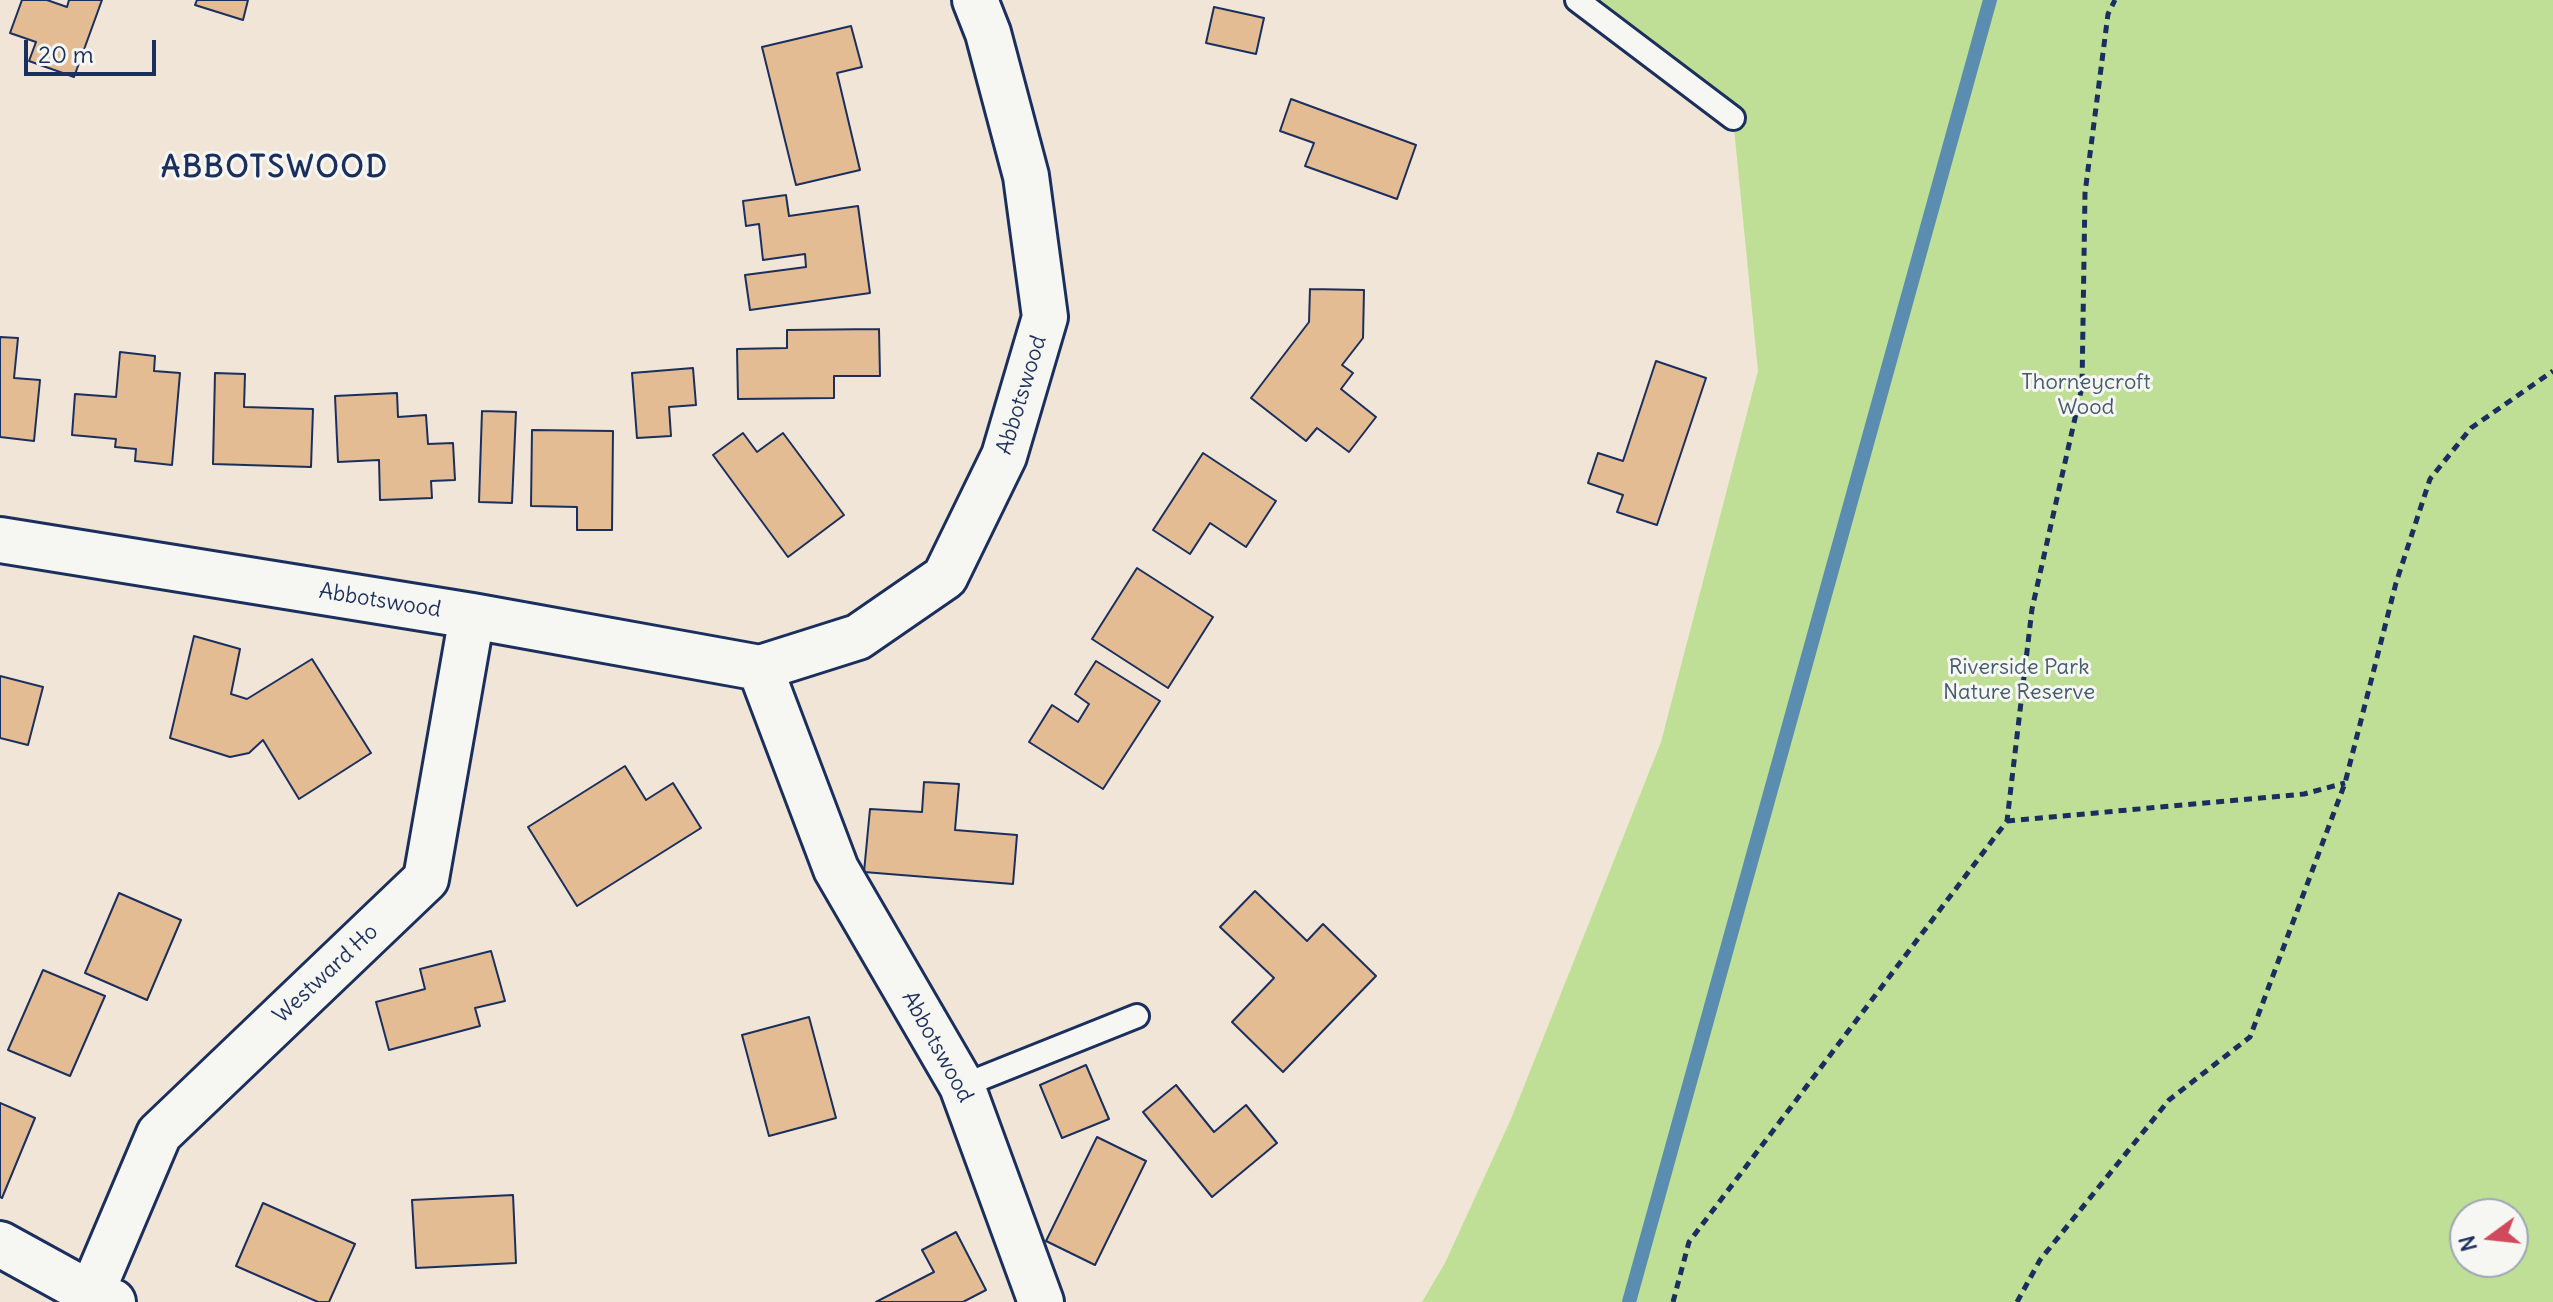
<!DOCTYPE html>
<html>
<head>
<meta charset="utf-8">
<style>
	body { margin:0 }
	#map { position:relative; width:2553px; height:1302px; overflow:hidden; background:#f0e5d6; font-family:Delius,sans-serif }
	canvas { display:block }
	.north { position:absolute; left:2449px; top:1198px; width:80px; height:80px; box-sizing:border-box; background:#f6f6f2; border:2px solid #9ea6b7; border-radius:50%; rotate:255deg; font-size:22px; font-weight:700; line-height:32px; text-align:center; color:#1b2f5e }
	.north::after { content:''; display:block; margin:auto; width:28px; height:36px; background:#d1495b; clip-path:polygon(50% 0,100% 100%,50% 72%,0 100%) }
	.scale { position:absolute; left:24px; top:40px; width:132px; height:36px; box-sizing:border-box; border:4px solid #1b2f5e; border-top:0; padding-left:10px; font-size:24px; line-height:28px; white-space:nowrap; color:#1b2f5e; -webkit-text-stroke:6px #f6f6f2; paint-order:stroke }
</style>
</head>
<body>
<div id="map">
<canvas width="2553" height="1302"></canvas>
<div class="north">N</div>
<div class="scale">20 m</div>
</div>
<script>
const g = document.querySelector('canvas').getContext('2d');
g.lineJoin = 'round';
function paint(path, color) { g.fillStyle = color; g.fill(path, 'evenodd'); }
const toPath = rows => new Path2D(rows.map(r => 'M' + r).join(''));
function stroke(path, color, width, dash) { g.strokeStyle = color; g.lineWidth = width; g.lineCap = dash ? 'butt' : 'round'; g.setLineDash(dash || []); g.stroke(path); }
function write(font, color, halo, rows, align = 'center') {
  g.font = font + ' Delius,sans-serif'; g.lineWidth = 6; g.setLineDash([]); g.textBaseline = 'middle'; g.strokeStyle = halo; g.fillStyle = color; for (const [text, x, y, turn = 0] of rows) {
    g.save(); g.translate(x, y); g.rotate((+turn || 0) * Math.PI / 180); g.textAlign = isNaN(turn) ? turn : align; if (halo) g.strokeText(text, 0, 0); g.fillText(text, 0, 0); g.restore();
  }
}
paint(toPath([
	[1576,0,2553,0,2553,1302,1422,1302,1445,1263,1511,1119,1661,742,1758,371,1733,118,1589,23],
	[2465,1214,2513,1214,2513,1262,2465,1262]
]), '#bfdf97');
stroke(toPath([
	[1629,1302,1990,0]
]), '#5a8daf', 14);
const building = toPath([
	[22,0,47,0,67,7,69,0,102,0,74,77,29,61,36,42,10,33,22,0],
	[197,0,248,0,243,20,195,5,197,0],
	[1214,7,1264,18,1256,54,1206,43,1214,7],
	[851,26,862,67,837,73,860,170,796,185,762,47,851,26],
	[1291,99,1416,145,1397,199,1305,166,1314,143,1280,131,1291,99],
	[786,195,789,216,858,206,870,293,750,310,745,275,806,267,805,254,763,260,759,224,746,226,743,201,786,195],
	[1310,289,1364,290,1363,338,1342,365,1353,373,1341,389,1376,417,1349,452,1317,428,1306,441,1251,398,1309,322,1310,289],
	[879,329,880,376,834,376,834,398,738,399,737,349,787,348,787,330,879,329],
	[0,337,18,338,14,378,40,380,34,441,0,437,0,337],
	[120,352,155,356,154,371,180,373,172,465,135,461,136,449,115,447,116,439,72,435,75,394,116,397,120,352],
	[1656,361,1706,378,1657,525,1617,512,1623,495,1588,483,1598,453,1623,461,1656,361],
	[693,368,696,405,669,407,671,436,637,438,632,373,693,368],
	[215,373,245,374,244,407,313,409,311,467,213,464,215,373],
	[397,393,398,417,426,415,428,444,453,443,455,480,431,481,432,498,380,500,379,460,338,462,335,396,397,393],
	[482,411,516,412,512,503,479,502,482,411],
	[532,430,613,431,612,530,577,530,577,507,531,506,532,430],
	[743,433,757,452,783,433,844,515,788,557,713,455,743,433],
	[1203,453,1276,501,1246,547,1210,523,1190,554,1153,530,1203,453],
	[1137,568,1213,617,1168,688,1092,639,1137,568],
	[194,636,240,649,231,694,247,699,312,659,371,753,299,799,263,740,249,753,230,757,170,738,194,636],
	[1096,661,1160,701,1103,789,1029,742,1052,705,1078,722,1089,704,1075,694,1096,661],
	[0,676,43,687,28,745,0,738,0,676],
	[625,766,646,800,673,783,701,828,577,906,528,827,625,766],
	[924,782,959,784,955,830,1017,835,1013,884,864,872,870,809,922,812,924,782],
	[1255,891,1307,941,1323,924,1376,976,1283,1072,1232,1022,1274,978,1220,927,1255,891],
	[119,893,181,920,147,1000,85,973,119,893],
	[491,951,505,1001,475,1008,480,1026,389,1050,376,1002,425,989,420,969,491,951],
	[43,970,105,996,70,1076,8,1050,43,970],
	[809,1017,836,1118,769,1136,742,1035,809,1017],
	[1086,1065,1109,1119,1062,1138,1040,1085,1086,1065],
	[1176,1085,1214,1132,1246,1105,1277,1143,1212,1197,1143,1112,1176,1085],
	[0,1103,35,1118,2,1198,0,1197,0,1103],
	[1097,1137,1146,1161,1095,1265,1046,1241,1097,1137],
	[513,1195,516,1263,416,1268,412,1200,513,1195],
	[263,1203,355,1244,329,1302,318,1302,236,1266,263,1203],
	[956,1232,986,1290,963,1302,876,1302,934,1272,922,1250,956,1232]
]);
paint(building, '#e3bc93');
stroke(building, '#1b2f5e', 2);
const lane = toPath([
	[1577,0,1733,118],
	[962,1086,1137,1016]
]);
const street = toPath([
	[0,540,472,616,760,668,858,637,945,577,1004,456,1045,317,1026,176,988,33,975,0],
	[760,668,836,869,962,1086,1041,1302],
	[0,1244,91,1294,113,1302],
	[91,1294,159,1134,426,879,472,616]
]);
stroke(lane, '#1b2f5e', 28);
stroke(street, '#1b2f5e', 50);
stroke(toPath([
	[2007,821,2304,794,2345,783],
	[1673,1302,1689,1242,2007,821,2032,609,2082,387,2085,193,2108,14,2115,0],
	[2017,1302,2040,1260,2169,1100,2250,1037,2345,783,2396,583,2430,479,2471,428,2553,371]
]), '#1b2f5e', 5, [8, 6]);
stroke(lane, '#f6f6f2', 22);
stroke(street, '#f6f6f2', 44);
write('22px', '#445b6c', '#f6f6f2', [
	["Thorneycroft",2086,383],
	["Wood",2086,408],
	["Riverside Park",2019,668],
	["Nature Reserve",2019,693]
]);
write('22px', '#1b2f5e', '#f6f6f2', [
	["Abbotswood",1022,395,-73],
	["Abbotswood",380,601,9],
	["Westward Ho",326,974,-43],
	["Abbotswood",937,1047,61]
]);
g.letterSpacing = '2px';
write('bold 30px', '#1b2f5e', '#f6f6f2', [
	["ABBOTSWOOD",275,168]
]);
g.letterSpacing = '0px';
</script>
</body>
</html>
